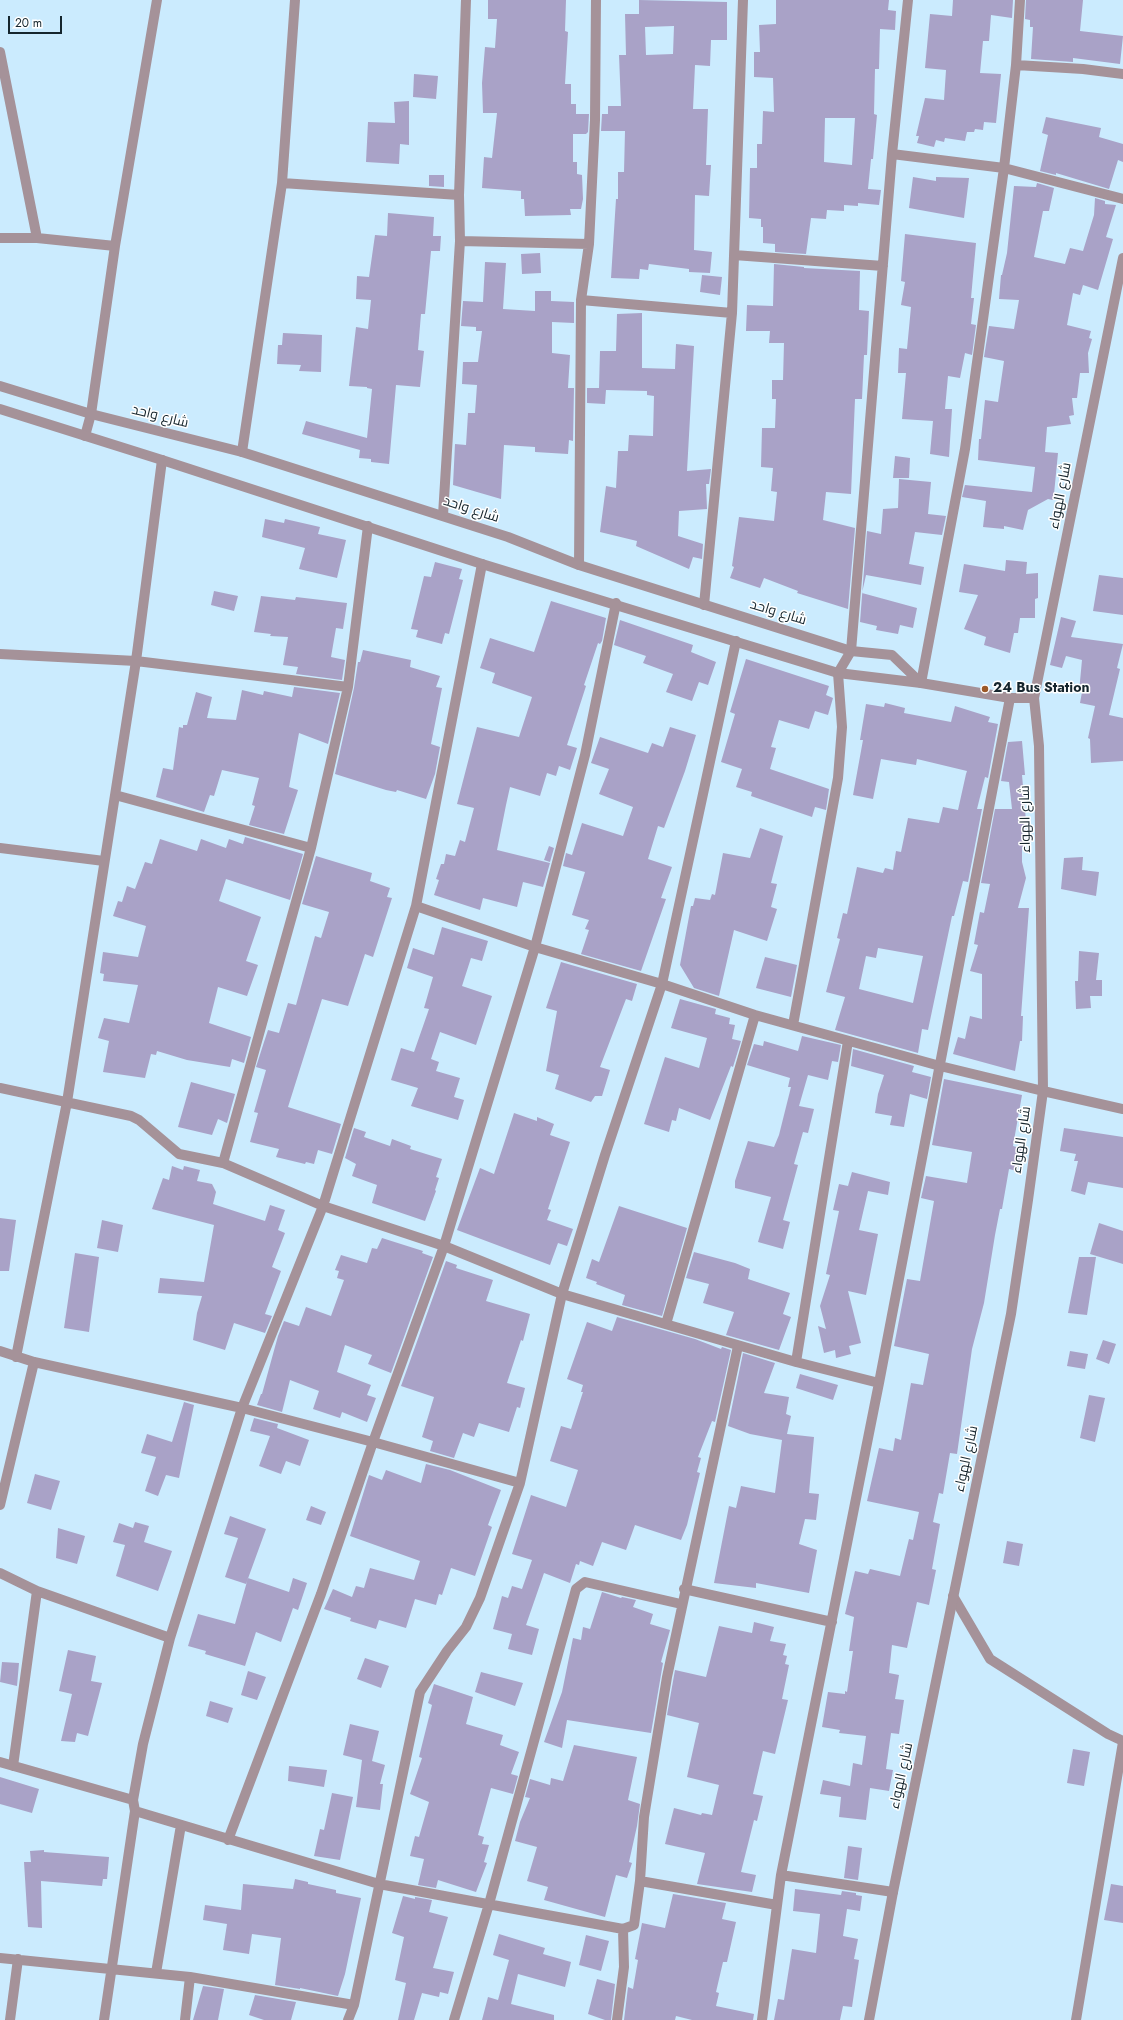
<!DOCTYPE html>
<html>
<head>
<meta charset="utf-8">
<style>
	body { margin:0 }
	#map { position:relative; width:1123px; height:2020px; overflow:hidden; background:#cbebfe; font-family:Jost,sans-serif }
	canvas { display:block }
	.scale { position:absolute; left:8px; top:16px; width:54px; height:18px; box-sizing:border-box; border:2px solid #15252d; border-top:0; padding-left:5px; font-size:12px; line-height:14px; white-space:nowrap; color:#15252d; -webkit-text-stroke:3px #fff; paint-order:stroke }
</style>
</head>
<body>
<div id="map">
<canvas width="1123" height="2020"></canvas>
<div class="scale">20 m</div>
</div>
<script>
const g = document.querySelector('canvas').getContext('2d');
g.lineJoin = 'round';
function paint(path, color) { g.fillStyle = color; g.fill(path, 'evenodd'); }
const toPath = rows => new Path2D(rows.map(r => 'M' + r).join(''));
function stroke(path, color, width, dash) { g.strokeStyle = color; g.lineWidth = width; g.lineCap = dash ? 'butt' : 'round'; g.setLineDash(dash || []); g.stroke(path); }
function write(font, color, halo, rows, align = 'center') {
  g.font = font + ' Jost,Cairo,sans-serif'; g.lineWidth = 3; g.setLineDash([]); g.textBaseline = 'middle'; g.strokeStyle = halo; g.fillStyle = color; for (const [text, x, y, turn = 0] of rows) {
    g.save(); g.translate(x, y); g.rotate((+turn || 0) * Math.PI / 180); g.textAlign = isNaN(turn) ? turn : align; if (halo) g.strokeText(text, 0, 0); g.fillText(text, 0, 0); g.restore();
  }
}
paint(toPath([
	[488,0,566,0,565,31,568,32,565,84,571,84,571,104,576,104,576,114,589,114,588,132,586,134,573,134,573,162,577,162,577,174,582,175,583,199,581,209,570,209,571,215,525,216,524,199,521,199,521,191,482,188,484,157,492,158,497,113,483,113,482,83,485,47,495,48,497,19,488,19],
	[639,0,727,2,727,40,711,40,710,66,695,65,693,109,708,109,706,165,711,165,709,196,695,195,694,250,712,252,710,273,689,272,689,269,649,264,648,270,640,269,639,279,611,278,616,199,618,199,618,172,624,172,625,131,601,131,602,114,608,114,608,106,621,106,619,55,626,55,625,14,639,14],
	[674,26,673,54,646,55,645,27],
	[776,0,889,0,888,10,896,11,895,30,880,29,879,69,875,69,874,114,877,115,873,159,871,159,868,189,881,190,879,205,858,203,858,206,844,205,844,211,827,210,826,219,811,218,806,254,775,252,775,244,763,243,763,227,761,227,761,219,749,218,750,168,757,168,757,144,762,144,763,111,774,112,773,78,754,77,754,52,760,52,759,25,776,24],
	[825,118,855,118,852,165,824,162],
	[953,0,1013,0,1012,18,991,15,989,41,983,41,980,73,1001,74,996,123,984,122,983,130,975,129,974,132,967,132,965,141,945,138,944,142,936,140,934,147,917,143,919,136,916,136,925,98,944,100,946,70,925,68,930,14,952,16],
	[1026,0,1083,0,1080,31,1123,36,1120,64,1073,58,1073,62,1031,59,1033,27,1030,27,1030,20,1025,19],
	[414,74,438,76,436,99,413,97],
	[409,101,409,145,400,144,399,164,366,162,368,122,395,123,394,102],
	[1046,117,1101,128,1099,137,1123,144,1123,162,1118,160,1109,189,1056,173,1056,175,1040,171,1048,135,1042,133],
	[429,175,444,175,444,187,429,186],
	[913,177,936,181,936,177,969,178,964,218,909,208],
	[1037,183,1054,188,1049,211,1043,211,1034,257,1065,264,1070,248,1083,251,1094,215,1095,198,1105,201,1105,204,1116,205,1106,237,1113,239,1098,290,1083,285,1080,295,1073,293,1067,325,1091,331,1089,338,1092,339,1088,353,1089,373,1080,373,1077,398,1072,398,1074,415,1069,416,1071,424,1047,427,1045,452,1058,453,1054,494,1058,494,1054,496,1053,500,1048,499,1028,510,1023,530,1004,526,1004,529,983,527,986,501,962,497,965,485,1032,492,1035,467,978,460,979,439,981,439,985,400,998,402,1004,361,984,357,989,326,1014,329,1019,300,999,299,1001,275,1002,275,1007,253,1014,186,1036,187],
	[388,213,434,217,433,236,441,236,440,251,431,251,425,314,421,314,418,350,424,351,420,387,396,385,389,464,371,462,371,459,359,458,360,450,302,434,306,421,367,438,372,389,367,388,367,387,349,386,356,327,368,329,371,300,356,299,357,276,369,277,375,235,387,236],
	[905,234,976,243,971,298,974,298,971,324,976,325,972,355,965,353,960,378,948,376,945,409,952,409,949,457,930,454,933,421,902,419,906,373,898,373,899,348,907,349,911,307,901,305,905,282,901,281],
	[540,253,541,273,522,274,521,254],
	[485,262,506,263,503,309,535,311,535,291,551,291,551,301,574,302,574,323,552,322,552,353,570,355,568,388,574,388,573,441,569,440,568,454,535,452,535,447,504,445,501,499,453,485,455,444,466,445,468,413,475,413,477,385,462,384,463,362,478,362,482,331,476,331,476,327,461,326,463,301,483,302],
	[774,264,804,267,804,268,860,271,859,310,869,311,867,355,864,355,862,399,855,399,851,494,826,492,823,520,855,528,848,609,797,593,798,591,764,578,760,588,730,578,734,567,732,566,739,517,774,521,777,492,771,491,773,468,761,467,762,428,775,428,776,399,772,399,772,380,783,380,784,343,769,343,770,331,746,331,747,305,773,306],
	[702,275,722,277,720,295,700,292],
	[642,313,642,368,675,369,676,344,694,346,687,471,711,469,709,484,706,484,707,509,679,511,678,536,703,544,702,559,693,557,689,569,636,546,637,541,600,532,606,486,616,488,618,451,628,451,629,435,653,436,654,396,647,395,647,391,606,390,605,404,587,403,587,388,599,388,600,351,616,351,617,314],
	[283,333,322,335,321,372,299,371,301,365,277,364,278,345,282,345],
	[895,456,910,458,909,478,893,478],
	[899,479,931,482,928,514,946,516,942,535,915,532,909,564,924,567,921,585,866,575,862,593,917,608,913,628,900,625,898,634,876,630,877,626,860,622,867,531,881,534,883,509,898,508],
	[265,519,284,523,285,519,320,527,318,534,346,540,337,578,299,569,305,548,262,537],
	[1006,560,1027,562,1026,574,1038,573,1038,598,1035,599,1035,618,1020,618,1018,633,1014,633,1010,653,984,645,986,637,964,629,978,595,959,592,964,564,1005,571],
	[435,562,462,569,459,579,463,580,449,634,445,633,442,644,416,637,418,630,411,629,424,576,431,577],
	[1099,575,1123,578,1123,615,1093,611],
	[214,591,238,596,234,611,211,605],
	[261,596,295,600,296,597,347,603,343,629,336,628,331,657,345,660,342,680,296,674,298,667,283,665,288,637,270,636,271,634,254,632],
	[551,601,606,618,602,641,600,644,598,643,584,685,586,686,567,745,577,748,570,770,559,766,556,776,547,773,540,796,510,787,506,805,497,850,550,863,543,887,523,882,517,907,483,898,480,910,434,895,439,880,436,879,441,864,444,864,446,854,455,856,460,840,465,842,474,808,457,804,477,727,519,737,532,697,492,683,495,673,480,668,490,638,534,652],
	[1061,617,1076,621,1071,637,1123,644,1117,668,1120,669,1109,715,1123,718,1123,761,1091,763,1090,739,1088,738,1095,706,1080,703,1082,692,1079,692,1082,660,1066,656,1062,668,1050,665],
	[620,620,693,645,691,652,716,662,708,685,699,682,692,701,666,692,673,674,643,663,646,656,614,645],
	[363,650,411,660,410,667,440,676,436,687,442,688,431,744,440,747,435,774,426,799,397,790,396,792,386,790,335,774,354,688,358,662,360,662],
	[746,659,829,686,826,695,833,698,828,715,815,711,809,729,779,720,771,747,776,748,770,769,829,789,826,810,815,807,812,817,751,796,752,792,736,787,742,769,721,762,735,714,730,712],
	[294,687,340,693,328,744,299,733,289,787,298,790,284,834,249,825,255,806,252,805,259,778,222,770,214,796,210,795,204,812,156,797,163,768,173,770,179,727,183,728,183,725,187,725,196,692,212,697,207,718,236,720,242,690,263,695,264,691,292,697],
	[885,703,905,708,904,713,951,722,955,706,990,717,988,722,998,724,988,778,985,777,977,809,982,809,968,882,963,881,954,916,952,916,928,1030,922,1029,918,1053,835,1030,845,997,826,992,840,939,837,938,843,913,847,914,857,867,883,873,885,868,893,870,896,851,901,852,908,818,939,823,943,807,958,810,966,774,967,771,917,759,916,765,881,759,873,799,853,795,863,740,860,740,866,704,884,707],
	[878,948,923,956,913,1003,859,989,866,956,876,958],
	[670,727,696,735,685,771,664,828,658,826,648,859,672,867,661,898,666,899,641,971,581,954,589,930,585,929,589,920,572,915,585,872,563,866,566,853,572,855,582,823,623,836,633,807,599,794,609,769,591,763,600,737,648,753,652,743,663,747],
	[1022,741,1025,775,1022,775,1026,821,1024,821,1024,825,1022,825,1024,847,1022,847,1022,862,1026,878,1018,908,1029,908,1021,1016,1023,1016,1022,1041,1020,1041,1015,1071,953,1054,958,1037,965,1039,970,1016,982,1019,982,974,970,971,978,945,974,944,980,912,984,913,990,884,981,883,995,809,1012,809,1009,782,1001,781,1008,742],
	[760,828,783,836,771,883,777,884,771,907,777,909,767,941,734,930,719,996,694,988,680,965,691,906,693,906,695,898,710,900,712,894,715,895,723,853,750,858],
	[245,837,303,854,290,900,226,879,219,901,261,917,246,961,258,965,247,996,218,987,209,1023,251,1037,244,1063,232,1059,230,1067,187,1060,157,1051,156,1055,151,1054,145,1078,103,1072,109,1041,98,1038,104,1018,129,1023,138,985,103,981,104,974,100,973,103,952,138,957,146,926,113,916,118,901,122,902,127,886,135,889,145,862,152,864,160,839,197,851,201,839,226,848,229,839,243,844],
	[549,846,554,848,550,862,544,860],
	[316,856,372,873,370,881,390,888,387,897,392,898,373,957,365,954,348,1006,322,999,288,1107,341,1124,332,1154,318,1150,314,1164,306,1162,305,1164,276,1157,279,1149,250,1142,258,1113,254,1112,266,1070,256,1067,264,1042,268,1030,279,1033,288,1003,296,1005,315,936,321,938,329,912,302,904],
	[1083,857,1082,870,1099,872,1096,896,1061,889,1064,858],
	[442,927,488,941,482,961,471,958,462,986,492,996,476,1045,440,1032,431,1059,439,1062,436,1071,460,1078,454,1097,464,1100,458,1120,411,1106,418,1088,391,1080,401,1048,414,1052,429,1009,424,1008,433,977,407,968,413,948,434,955],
	[1079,951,1099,953,1096,980,1102,980,1102,996,1090,996,1091,1008,1076,1009,1075,981,1078,981],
	[765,957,797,965,791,997,756,988],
	[561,962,637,984,632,1001,626,999,600,1067,610,1070,602,1096,595,1096,591,1102,555,1089,559,1075,546,1071,557,1011,546,1008],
	[680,999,716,1009,715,1014,730,1018,729,1024,735,1025,732,1039,741,1041,733,1067,731,1066,710,1120,679,1108,676,1121,672,1120,669,1132,644,1124,665,1057,699,1068,707,1038,671,1028],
	[802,1036,841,1045,838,1062,832,1061,828,1080,808,1075,799,1106,814,1109,808,1133,803,1132,794,1164,798,1165,783,1220,790,1222,783,1249,758,1242,771,1197,735,1188,735,1181,748,1141,774,1147,779,1135,791,1087,788,1087,790,1078,747,1065,754,1044,763,1046,764,1041,798,1051],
	[853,1049,914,1066,912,1072,931,1077,927,1099,910,1094,904,1127,890,1125,892,1116,875,1113,878,1094,884,1075,851,1066],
	[944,1079,1022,1095,1013,1146,1023,1149,1017,1171,1009,1169,1002,1209,1000,1209,995,1235,984,1303,972,1349,957,1454,950,1453,943,1494,939,1493,933,1522,940,1524,932,1569,936,1570,929,1605,917,1602,907,1648,892,1645,889,1673,899,1675,895,1699,904,1700,899,1734,891,1733,886,1769,893,1770,889,1791,870,1788,866,1820,839,1817,841,1797,820,1794,823,1780,850,1786,853,1763,862,1765,866,1736,839,1733,840,1730,822,1727,828,1692,845,1694,845,1691,847,1692,853,1651,849,1651,854,1617,845,1614,855,1571,868,1574,870,1569,900,1576,909,1539,913,1540,919,1512,867,1501,879,1448,893,1451,895,1438,901,1440,911,1383,923,1385,929,1354,894,1346,907,1279,920,1281,934,1201,921,1198,926,1176,967,1183,972,1152,932,1145],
	[191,1082,235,1094,227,1123,218,1119,212,1135,178,1127],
	[514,1113,537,1121,537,1117,554,1124,550,1135,570,1142,548,1209,551,1210,547,1220,573,1229,567,1246,558,1243,550,1265,457,1230,480,1168,494,1174],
	[354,1128,366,1132,364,1137,390,1146,392,1139,411,1146,410,1149,442,1159,436,1177,439,1178,435,1190,436,1191,425,1221,372,1203,377,1185,352,1176,356,1164,345,1158],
	[1064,1128,1123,1137,1123,1188,1088,1182,1085,1195,1071,1191,1078,1161,1074,1161,1076,1154,1060,1151],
	[172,1166,183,1170,184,1166,200,1170,197,1181,212,1184,216,1192,213,1204,265,1221,270,1205,285,1210,278,1230,285,1233,272,1267,281,1271,265,1314,272,1316,265,1333,234,1323,225,1350,193,1340,197,1313,202,1296,158,1293,160,1278,204,1282,214,1225,152,1209,163,1178,169,1180],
	[852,1172,890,1182,888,1195,868,1191,859,1230,878,1234,866,1295,848,1291,861,1343,849,1346,851,1354,836,1358,835,1350,824,1353,818,1326,826,1329,820,1306,830,1275,826,1274,839,1211,833,1210,839,1184,848,1186],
	[619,1206,687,1228,662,1316,622,1305,625,1295,596,1284,597,1282,586,1278,592,1259,599,1262],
	[0,1218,16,1220,9,1271,0,1271],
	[102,1220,123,1225,118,1252,97,1248],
	[1099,1223,1123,1231,1123,1264,1090,1254],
	[382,1238,423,1251,422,1253,433,1257,391,1373,368,1364,372,1355,345,1345,337,1372,371,1385,367,1395,376,1398,367,1422,342,1412,340,1418,313,1409,319,1391,290,1380,282,1412,257,1405,261,1394,262,1394,278,1336,284,1321,299,1326,306,1307,331,1316,344,1280,337,1278,339,1271,335,1270,341,1255,367,1263,372,1248,377,1249],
	[694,1252,735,1263,750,1269,748,1279,790,1293,783,1314,791,1317,779,1350,726,1335,734,1312,703,1303,709,1284,686,1278],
	[75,1253,99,1257,89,1332,64,1328],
	[1079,1257,1096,1257,1087,1315,1068,1313],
	[446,1261,457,1265,456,1268,493,1280,486,1301,530,1314,523,1341,521,1340,507,1383,525,1388,520,1408,517,1407,509,1432,479,1423,474,1437,463,1433,454,1458,430,1451,433,1441,422,1437,434,1397,401,1386],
	[617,1317,695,1339,721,1349,722,1347,731,1350,715,1422,712,1421,698,1457,701,1458,697,1472,700,1473,687,1525,681,1540,635,1525,626,1550,602,1542,593,1566,580,1561,579,1565,576,1564,570,1583,544,1573,526,1625,539,1629,532,1655,508,1649,512,1634,493,1629,502,1596,508,1598,512,1586,522,1589,532,1560,512,1554,531,1495,566,1507,578,1470,550,1461,561,1426,571,1429,583,1392,581,1392,583,1385,567,1379,587,1322,612,1331],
	[1103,1340,1116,1344,1109,1364,1096,1359],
	[1070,1351,1088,1354,1085,1369,1067,1366],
	[743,1353,775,1363,764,1393,789,1397,786,1414,791,1416,787,1434,814,1437,809,1493,819,1494,816,1520,805,1519,799,1544,817,1550,809,1593,756,1583,756,1588,714,1583,729,1506,736,1508,741,1486,775,1493,782,1440,750,1434,728,1426],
	[800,1374,838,1385,833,1400,796,1388],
	[1089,1395,1105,1398,1095,1442,1080,1438],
	[184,1402,194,1405,179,1478,166,1475,158,1496,145,1491,156,1457,141,1453,147,1434,172,1442],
	[254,1418,278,1424,277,1428,309,1440,300,1466,286,1461,281,1474,259,1466,270,1436,250,1431],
	[426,1464,450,1470,501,1490,488,1525,492,1527,475,1576,451,1568,442,1595,439,1594,436,1605,415,1599,406,1628,379,1620,376,1629,350,1621,351,1618,324,1609,333,1589,352,1597,356,1586,364,1588,370,1568,414,1580,420,1561,350,1536,369,1475,382,1480,386,1470,421,1483],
	[35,1474,60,1481,51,1510,27,1503],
	[311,1506,326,1512,321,1525,306,1520],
	[230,1516,266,1529,246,1584,225,1577,238,1538,224,1534],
	[135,1522,149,1526,144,1542,172,1551,158,1591,116,1576,125,1545,113,1542,119,1523,133,1528],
	[58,1528,85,1536,77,1564,56,1558],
	[1007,1541,1023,1544,1019,1566,1003,1563],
	[248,1578,289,1592,293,1578,307,1583,298,1610,293,1608,281,1642,256,1632,245,1666,205,1654,206,1651,188,1646,198,1614,235,1624],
	[602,1592,621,1598,622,1597,636,1600,633,1607,653,1614,650,1624,670,1630,661,1662,663,1663,651,1733,567,1720,562,1748,544,1742,562,1692,573,1638,581,1640,583,1627,590,1629],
	[754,1622,774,1627,770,1641,786,1644,783,1655,787,1656,785,1664,789,1665,782,1699,788,1700,775,1754,763,1751,753,1794,763,1796,757,1821,754,1820,741,1872,756,1875,752,1892,697,1884,705,1853,665,1844,674,1808,701,1815,702,1813,712,1815,719,1785,687,1777,699,1723,667,1715,675,1670,706,1677,719,1626,752,1633],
	[68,1650,96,1656,91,1681,102,1683,88,1736,77,1733,75,1742,61,1741,72,1694,59,1691],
	[365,1658,389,1666,381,1688,357,1679],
	[2,1662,19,1663,17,1686,0,1682],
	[248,1671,266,1677,257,1700,241,1695],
	[481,1672,523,1683,515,1706,475,1692],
	[434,1684,473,1697,466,1724,503,1735,500,1745,519,1752,511,1774,518,1776,513,1794,491,1788,478,1835,484,1837,482,1844,489,1845,484,1862,487,1863,476,1892,438,1880,436,1888,418,1885,424,1859,410,1856,415,1836,419,1837,429,1802,410,1794,422,1758,419,1757,432,1705,428,1703],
	[210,1701,233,1708,228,1723,206,1716],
	[350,1724,379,1731,372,1761,385,1765,380,1784,383,1784,380,1810,356,1807,362,1760,343,1755],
	[574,1745,637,1757,628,1800,640,1804,637,1826,629,1862,632,1863,627,1878,616,1875,605,1917,544,1900,548,1887,527,1881,537,1847,515,1841,520,1822,530,1798,525,1797,530,1779,550,1785,551,1778,563,1781],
	[1073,1749,1090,1752,1084,1786,1067,1783],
	[289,1766,327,1770,324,1787,288,1781],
	[0,1777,39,1789,32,1813,0,1804],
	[332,1793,353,1797,340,1860,314,1856,320,1829,324,1830],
	[848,1846,862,1848,858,1880,844,1878],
	[44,1850,44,1852,109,1857,107,1879,103,1879,102,1886,41,1881,42,1928,28,1927,24,1862,31,1862,30,1851],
	[295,1879,308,1882,308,1884,336,1890,336,1893,361,1898,345,1974,338,1996,300,1988,300,1989,275,1985,281,1938,252,1934,249,1954,223,1950,227,1924,203,1920,205,1905,241,1910,243,1884,293,1889],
	[1111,1884,1123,1886,1123,1923,1104,1920],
	[795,1889,841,1895,842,1891,856,1893,856,1895,862,1896,860,1911,847,1909,843,1936,858,1939,854,1959,859,1960,852,2007,843,2006,840,2020,774,2020,778,1999,784,2000,792,1949,816,1953,820,1914,793,1911],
	[673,1894,726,1903,722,1919,736,1922,727,1962,723,1962,716,1992,719,1993,716,2006,754,2014,753,2020,692,2020,676,2016,675,2020,624,2020,628,1987,633,1989,638,1960,635,1959,642,1923,665,1928],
	[403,1896,415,1899,415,1897,432,1900,429,1912,448,1917,433,1968,454,1972,448,1994,440,1992,439,1997,422,1993,414,2020,398,2020,406,1983,395,1980,404,1937,392,1933],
	[499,1934,545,1948,543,1954,571,1962,565,1987,518,1974,511,2004,554,2015,554,2020,482,2020,488,1997,498,2000,509,1960,493,1955],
	[586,1935,609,1941,601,1971,579,1965],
	[597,1979,615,1984,611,2020,605,2020,588,2014],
	[203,1986,224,1989,218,2020,193,2020],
	[255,1995,296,2002,291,2020,264,2020,249,2015]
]), '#a9a2c7');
stroke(toPath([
	[0,52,37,238],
	[1016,65,1083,69,1123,74],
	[892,154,1004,168,1123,199],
	[282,183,459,195],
	[0,238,37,238,115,246],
	[460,241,589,244],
	[734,255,883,266],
	[581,300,732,313],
	[85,436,91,414,115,246,157,0],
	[242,452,282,183,295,0],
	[443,515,460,241,459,195,466,0],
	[579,565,581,300,589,244,595,120,596,0],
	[704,605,732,313,743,0],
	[0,654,136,661,348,687],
	[921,683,965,449,1004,168,1016,65,1020,0],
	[115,795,311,848],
	[0,848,104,861],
	[416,906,535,947,662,984,755,1015,940,1066,1043,1091],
	[793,1025,838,778,842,727,838,673,851,651,892,154,908,0],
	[0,1088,131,1116,139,1120,179,1154,223,1163,323,1206,444,1246,562,1294,796,1362,879,1383],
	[223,1163,311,848,348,687,368,526],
	[666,1324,755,1015],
	[0,1351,34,1362,242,1408,373,1442,520,1483],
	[16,1357,67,1102,136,661,162,460],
	[796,1362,848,1041],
	[0,1505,34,1362],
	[0,1573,37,1591,170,1638],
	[684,1589,832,1622],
	[953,1596,990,1659,1108,1734,1123,1741],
	[0,1762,133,1800],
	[13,1766,37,1591],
	[135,1811,379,1884,623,1929,634,1925,640,1881,644,1817,667,1677,738,1346],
	[228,1840,321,1594,373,1442,444,1246,535,947,585,755,616,603],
	[781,1875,893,1892],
	[640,1881,777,1905],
	[0,1958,190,1977,354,2005],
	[156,1973,181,1825],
	[10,2020,18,1959],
	[104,2020,135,1811,133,1800,143,1744,170,1638,242,1408,323,1206,416,906,482,564],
	[185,2020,190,1977],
	[348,2020,354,2005,420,1692,447,1651,466,1627,480,1598,520,1483,562,1294,605,1155,662,984,736,641],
	[454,2020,489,1904,576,1589,585,1582,681,1604],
	[617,2020,624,1967,623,1929],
	[762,2020,781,1875,879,1383,1010,698],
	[1076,2020,1123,1742]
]), '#a59299', 10);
stroke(toPath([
	[0,386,91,414,242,452,508,537,579,565,851,651,892,655,921,683],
	[0,409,162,460,482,564,838,673,921,683,1010,698,1034,698],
	[1043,1091,1123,1109],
	[869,2020,893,1892,1011,1314,1028,1200,1043,1091,1039,746,1034,698,1123,258]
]), '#a59299', 10);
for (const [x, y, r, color] of [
	[985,689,4,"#9b5827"]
]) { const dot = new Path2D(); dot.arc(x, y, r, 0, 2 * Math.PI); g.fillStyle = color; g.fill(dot); stroke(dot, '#fff', 1.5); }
write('14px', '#15252d', '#fff', [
	["شارع واحد",160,417,14],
	["شارع الهواء",1061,496,-79],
	["شارع واحد",471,510,18],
	["شارع واحد",778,613,17],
	["شارع الهواء",1026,819,-91],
	["شارع الهواء",1022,1140,-82],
	["شارع الهواء",967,1459,-78],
	["شارع الهواء",902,1776,-78]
]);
write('bold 14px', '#15252d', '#fff', [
	["24 Bus Station",993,689]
], 'left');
</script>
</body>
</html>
